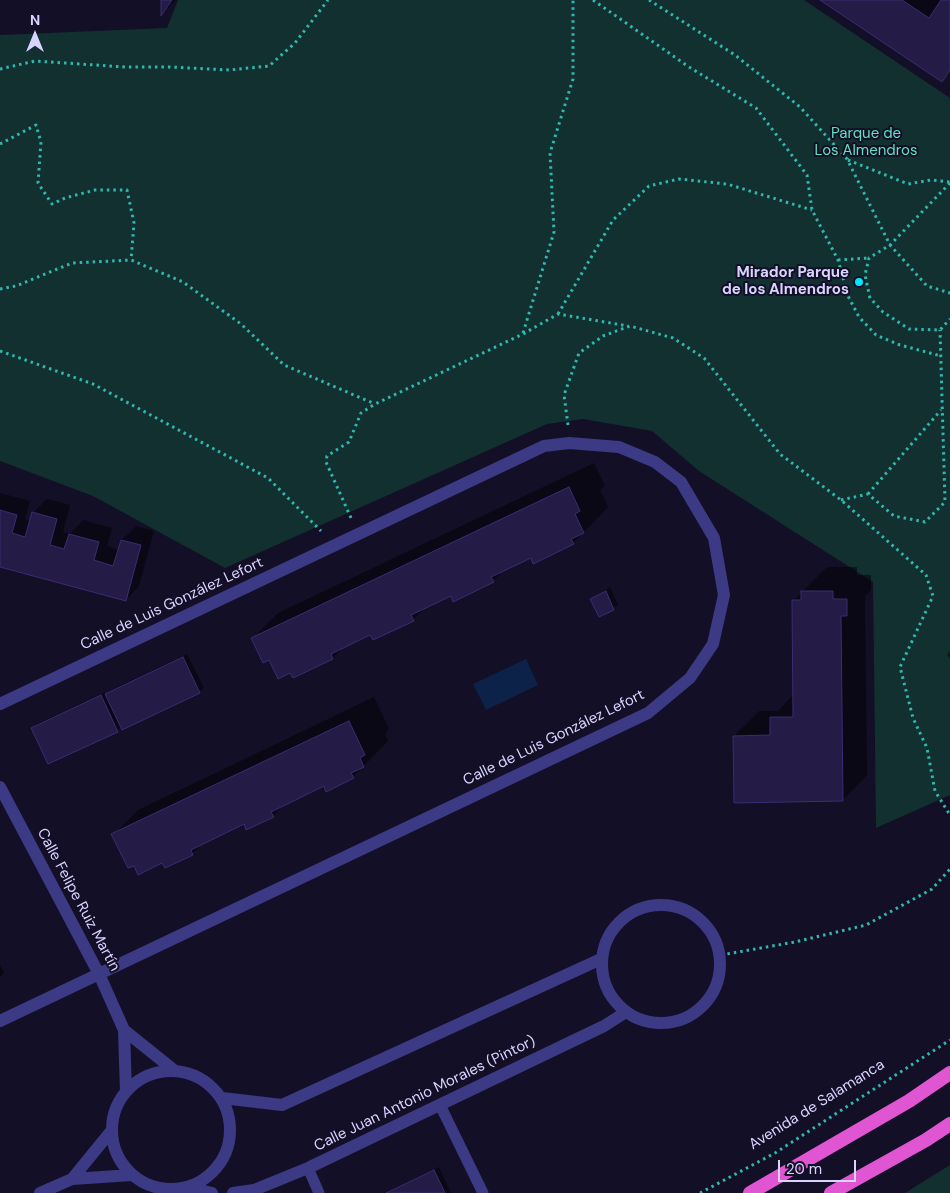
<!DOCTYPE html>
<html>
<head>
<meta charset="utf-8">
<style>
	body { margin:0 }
	#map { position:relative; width:950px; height:1193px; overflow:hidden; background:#130f26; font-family:"DM Sans",sans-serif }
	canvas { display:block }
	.north { position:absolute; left:10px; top:10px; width:50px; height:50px; -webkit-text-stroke:4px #130f26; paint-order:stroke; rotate:0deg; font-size:14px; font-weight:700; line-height:20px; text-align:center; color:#d9d4ff }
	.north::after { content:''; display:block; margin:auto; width:18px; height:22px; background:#d9d4ff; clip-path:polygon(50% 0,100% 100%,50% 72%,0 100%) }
	.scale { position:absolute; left:778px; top:1160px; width:78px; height:22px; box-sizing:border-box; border:2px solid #d9d4ff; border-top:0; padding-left:6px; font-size:15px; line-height:18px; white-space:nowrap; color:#d9d4ff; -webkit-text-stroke:4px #130f26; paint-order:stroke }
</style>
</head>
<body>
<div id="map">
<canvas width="950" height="1193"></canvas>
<div class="north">N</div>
<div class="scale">20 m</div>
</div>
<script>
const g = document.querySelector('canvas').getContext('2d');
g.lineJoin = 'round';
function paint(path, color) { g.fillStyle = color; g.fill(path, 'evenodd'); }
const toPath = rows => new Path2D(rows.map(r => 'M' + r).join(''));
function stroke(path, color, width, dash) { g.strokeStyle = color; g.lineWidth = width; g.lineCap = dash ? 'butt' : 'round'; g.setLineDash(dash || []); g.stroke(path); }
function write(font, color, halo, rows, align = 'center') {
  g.font = font + ' "DM Sans",sans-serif'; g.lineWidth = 4; g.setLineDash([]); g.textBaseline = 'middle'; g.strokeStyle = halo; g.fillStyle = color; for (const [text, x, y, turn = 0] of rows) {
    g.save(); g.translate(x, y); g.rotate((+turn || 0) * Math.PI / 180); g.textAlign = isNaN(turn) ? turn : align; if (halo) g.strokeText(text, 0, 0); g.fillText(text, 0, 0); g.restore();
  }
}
paint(toPath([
	[178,0,804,0,950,98,950,795,876,828,873,582,699,471,652,431,583,419,547,424,225,568,93,496,0,461,0,35,167,28],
	[950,1165,950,1193,905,1193]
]), '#12302f');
paint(toPath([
	[526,659,538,685,486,710,473,684]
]), '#0c2248');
paint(toPath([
	[163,0,176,0,163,13],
	[822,0,950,0,950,72,942,80],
	[594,463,605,486,600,490,608,507,573,543,531,557,505,569,493,581,451,595,426,607,413,620,371,633,345,646,333,658,293,677,291,671,269,658,253,638,278,613],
	[0,493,30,501,25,519,31,521,33,513,47,499,70,505,63,532,70,534,83,520,112,528,107,546,119,550,122,540,136,526,154,531,139,586,126,600,0,565],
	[827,567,857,567,857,575,871,575,871,590,865,596,867,775,843,800,734,736,759,711,778,711,794,694,793,601],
	[610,587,618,605,600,616,592,599],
	[950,651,950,659,947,655],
	[187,654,204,688,199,692,122,726,117,731,49,763,33,729,37,724,105,692,106,694,111,690],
	[374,697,389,729,385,734,388,741,353,777,324,785,285,804,273,816,244,823,205,841,192,854,163,862,134,864,113,835,138,810],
	[0,964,4,973,0,977],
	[439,1167,451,1193,384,1193]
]), '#0007');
const building = toPath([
	[161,0,172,0,161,16,161,0],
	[820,0,902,0,929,18,941,0,950,0,950,70,942,82,820,0],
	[569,487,580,511,575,514,584,533,571,539,574,544,533,564,531,558,491,577,494,582,453,602,451,596,411,615,414,621,373,640,370,635,331,654,333,659,293,678,290,673,278,679,269,660,263,663,251,638,569,487],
	[0,510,17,515,12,533,25,537,32,512,57,519,50,545,64,549,69,534,99,542,94,560,113,566,121,540,141,545,126,601,0,567,0,510],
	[606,591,614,610,599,617,590,599,606,591],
	[801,591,833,591,833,599,847,599,847,616,841,616,843,801,734,803,733,736,770,735,770,717,793,717,792,600,801,600,801,591],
	[183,657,200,693,122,730,105,694,183,657],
	[101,695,118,732,48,764,31,728,101,695],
	[349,721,365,755,360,758,364,767,351,773,354,778,326,792,324,786,271,812,274,817,246,830,244,824,191,850,193,855,165,868,162,863,138,875,134,866,128,868,111,834,349,721],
	[434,1170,445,1193,386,1193,434,1170]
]);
paint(building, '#241b47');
stroke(building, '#3b2d73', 1);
stroke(toPath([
	[593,0,689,67,756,108,807,175,812,210,838,260,848,296,859,317,876,335,900,345,941,356],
	[649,0,735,55,800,107,847,159,890,245,927,286,950,293],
	[0,69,35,61,125,67,170,67,229,70,269,66,295,43,328,0],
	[0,144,36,125,41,142,38,183,52,204,65,198,95,190,127,190,134,223,131,260],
	[848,160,908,184,931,180,950,182],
	[950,183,890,245,869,258,865,275,870,298,883,312,909,329,940,330,950,319],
	[838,260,869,258],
	[0,289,16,286,72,263,131,260,183,282,241,324,284,365,375,404],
	[558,314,613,220,649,186,679,179,727,184,812,210],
	[523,333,554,232,550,153,573,79,573,0],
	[0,351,93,384,268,478,321,531],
	[568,425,564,395,579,353,603,336,630,326,673,338,704,358,780,454,841,500,926,575,933,596,900,667,913,718,927,748,935,791,950,815],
	[868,494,941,410],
	[841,500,868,494,894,516,925,522,945,502,940,330],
	[351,518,326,462,327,456,349,442,361,413,375,404,523,334,558,314,628,326],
	[721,955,795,942,866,925,932,889,950,869],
	[700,1193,775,1153,950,1040]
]), '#2fb8b0', 3, [2.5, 4]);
stroke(toPath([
	[440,1105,483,1193],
	[308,1168,319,1193]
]), '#3d3a85', 11);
stroke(toPath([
	[0,704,544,446,569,443,619,447,655,462,681,482,714,538,724,595,713,644,690,678,648,713,0,1021],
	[0,787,99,974,124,1030,126,1092],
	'602 964a59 59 0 1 1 118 0a59 59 0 1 1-118 0Z',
	[124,1030,175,1071],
	'112 1130a59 59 0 1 1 118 0a59 59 0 1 1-118 0Z',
	[222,1098,282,1105,601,959],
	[72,1179,112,1130],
	[188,1187,212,1193],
	[40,1193,72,1179,132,1175],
	[233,1193,254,1190,308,1168,604,1026,626,1012]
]), '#3d3a85', 12);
stroke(toPath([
	[750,1193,909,1101,950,1073],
	[831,1193,926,1140,950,1124]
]), '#e055d1', 14);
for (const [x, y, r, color] of [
	[859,282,5,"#00e5ff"]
]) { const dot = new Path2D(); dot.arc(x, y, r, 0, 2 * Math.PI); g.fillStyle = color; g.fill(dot); stroke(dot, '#130f26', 2); }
write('15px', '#5fe0c0', '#130f26', [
	["Parque de",866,134],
	["Los Almendros",866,151]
]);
write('bold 15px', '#d9d4ff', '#130f26', [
	["Mirador Parque",849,273],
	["de los Almendros",849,290]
], 'right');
write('15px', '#d9d4ff', '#130f26', [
	["Calle de Luis González Lefort",172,604,-25],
	["Calle de Luis González Lefort",554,738,-26],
	["Calle Felipe Ruiz Martín",78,900,62],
	["Calle Juan Antonio Morales (Pintor)",425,1094,-26],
	["Avenida de Salamanca",817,1105,-32]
]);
</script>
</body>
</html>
